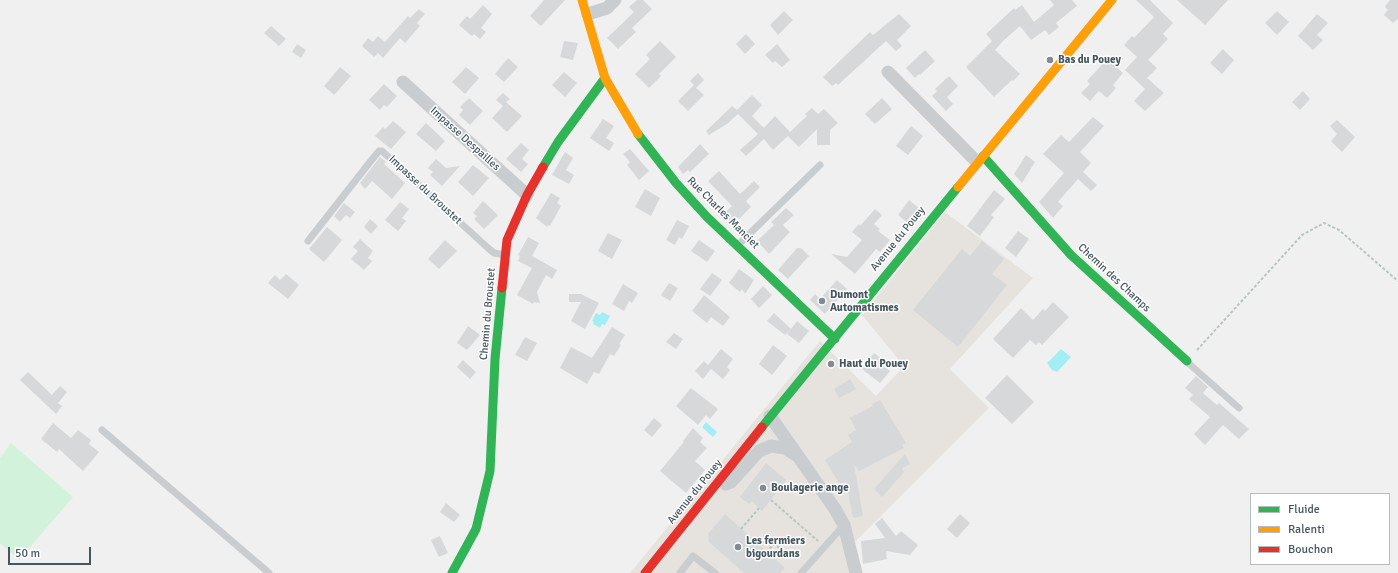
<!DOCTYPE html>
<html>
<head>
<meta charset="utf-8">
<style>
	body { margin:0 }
	#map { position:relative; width:1398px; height:573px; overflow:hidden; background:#f1f0f0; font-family:Signika,sans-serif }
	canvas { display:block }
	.legend { position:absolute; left:1250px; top:493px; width:140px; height:72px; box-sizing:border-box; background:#fff; border:1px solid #b5bbbf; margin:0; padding:5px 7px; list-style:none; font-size:12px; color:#45565f }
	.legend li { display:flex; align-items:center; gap:8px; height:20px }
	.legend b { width:20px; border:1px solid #b5bbbf }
	.scale { position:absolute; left:8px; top:547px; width:83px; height:18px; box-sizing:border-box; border:2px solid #45565f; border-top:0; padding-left:5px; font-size:12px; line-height:14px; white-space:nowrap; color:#45565f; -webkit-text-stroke:3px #fff; paint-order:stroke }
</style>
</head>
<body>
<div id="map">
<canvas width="1398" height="573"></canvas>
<ul class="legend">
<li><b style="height:5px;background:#30b455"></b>Fluide</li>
<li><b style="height:5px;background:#ff9f0a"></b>Ralenti</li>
<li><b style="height:5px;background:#e5322d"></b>Bouchon</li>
</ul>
<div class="scale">50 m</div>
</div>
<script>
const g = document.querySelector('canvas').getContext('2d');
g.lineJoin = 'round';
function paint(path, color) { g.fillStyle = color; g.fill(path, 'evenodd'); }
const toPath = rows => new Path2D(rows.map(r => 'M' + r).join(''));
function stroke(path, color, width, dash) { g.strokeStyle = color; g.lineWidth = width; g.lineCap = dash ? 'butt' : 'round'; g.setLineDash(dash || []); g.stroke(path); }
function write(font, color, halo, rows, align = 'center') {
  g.font = font + ' Signika,sans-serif'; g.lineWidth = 3; g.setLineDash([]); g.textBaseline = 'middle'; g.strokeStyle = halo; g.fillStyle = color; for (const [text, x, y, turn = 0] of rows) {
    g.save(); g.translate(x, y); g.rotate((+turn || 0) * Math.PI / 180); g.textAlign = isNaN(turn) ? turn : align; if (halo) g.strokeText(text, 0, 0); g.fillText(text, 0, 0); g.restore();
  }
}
paint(toPath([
	[945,212,1033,278,950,369,989,408,855,542,860,573,630,573,820,341,876,396,904,366,862,315]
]), '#e6e3de');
paint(toPath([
	[11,443,73,497,19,560,0,543,0,458]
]), '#d3f2db');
paint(toPath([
	[602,312,610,316,605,325,602,324,600,328,593,324,594,322,592,321,596,313,600,315],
	[1061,349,1071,357,1057,372,1052,370,1047,363],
	[706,422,717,432,713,437,702,427]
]), '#a3edf4');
paint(toPath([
	[544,0,565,0,541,26,530,16],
	[637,0,643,0,652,9,632,28,636,32,618,49,607,38,634,12,629,7],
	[1050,0,1072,0,1077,6,1056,23,1059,27,1049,35,1045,30,1031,40,1020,26,1003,41,995,50,1020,74,1013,81,1012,80,994,97,966,67,992,41,986,34,1014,8,1015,10,1022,5,1034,22,1054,5],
	[1136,0,1150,0,1173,23,1163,34,1168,39,1148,60,1157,68,1147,78,1164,93,1145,111,1134,101,1145,89,1125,70,1137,57,1124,45,1132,36,1134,38,1154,17],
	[1177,0,1228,0,1205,25],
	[1390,0,1398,0,1398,19,1393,23,1384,15,1388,10,1385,7,1386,5],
	[483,5,492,14,481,28,486,32,480,39,474,34,472,36,459,25,467,16,470,19],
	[419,9,425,14,417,23,420,26,405,43,400,38,383,58,378,53,374,57,362,46,368,38,373,42,378,36,385,42,408,16,410,18],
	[784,11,793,20,778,35,770,25],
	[1277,11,1289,22,1277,35,1265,23],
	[899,14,911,26,897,40,902,46,896,51,886,41,838,85,836,83,832,86,823,77,870,32,873,35],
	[1317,14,1328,23,1317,35,1323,40,1313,50,1298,36],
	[271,26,286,39,279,46,264,33],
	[746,34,755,44,745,54,736,44],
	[564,41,578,43,573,60,560,57],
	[660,41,676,57,659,74,661,76,649,88,635,74,650,59,646,55],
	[297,44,306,50,301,58,292,52],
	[777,44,790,60,782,67,775,61,773,63,765,55],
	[1223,49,1234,60,1222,74,1210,63],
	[925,50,935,61,920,75,919,74,915,78,906,68],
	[508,58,518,67,504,82,495,74],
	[1107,59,1123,73,1113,85,1116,88,1107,98,1099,91,1090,101,1081,93,1090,84,1087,81],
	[340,67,351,76,334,95,324,86],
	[466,67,479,78,465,94,452,82],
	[564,72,577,83,565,97,552,85],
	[698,73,704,80,696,88,704,95,688,111,678,101,694,85,690,81],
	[949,76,958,86,947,97,953,104,946,111,932,96,937,91,935,89],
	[384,84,397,96,387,107,384,105,380,110,369,100],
	[1303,91,1310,99,1300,110,1292,102],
	[503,93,510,99,506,102,522,116,507,132,492,118,503,106,496,100],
	[752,95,762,105,752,116,764,128,775,116,790,132,807,116,805,114,812,108,818,114,824,109,838,123,830,130,830,145,817,145,817,129,799,147,788,136,773,150,764,139,746,156,740,150,758,134,738,114,727,124,709,135,706,131,732,106,737,110],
	[469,98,483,111,470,125,459,115,463,110,460,107],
	[882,98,892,109,875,124,865,114],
	[1093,117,1104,126,1080,152,1091,163,1083,172,1097,185,1091,191,1078,179,1058,202,1063,206,1053,218,1039,202,1064,173,1043,154,1061,135,1069,142],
	[603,119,614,126,606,138,614,143,609,151,590,138],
	[1337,120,1355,137,1342,152,1331,141,1337,134,1330,126],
	[393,121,406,132,391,149,375,136,383,127,385,129],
	[426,123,445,141,436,151,416,134],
	[911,126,923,136,908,155,896,146],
	[521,143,529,150,522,159,528,164,521,172,506,159],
	[700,144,709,154,690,172,688,170,683,174,678,167],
	[630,149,649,171,639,180,627,165,630,162,623,154],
	[565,152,573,158,566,170,574,175,569,184,552,175],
	[1026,155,1035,162,1022,183,1014,174],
	[380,157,386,162,384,164,405,183,392,199,372,181,365,189,360,183],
	[436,159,446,168,460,166,442,186,430,175,433,172,428,168],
	[473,165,489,178,473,196,458,182],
	[719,171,740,194,754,181,760,187,746,201,751,207,739,219,737,217,731,222,723,214,732,206,708,181],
	[645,189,660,198,651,216,635,207],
	[994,190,1005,199,991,215,994,217,980,236,967,226],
	[551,193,560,198,557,203,561,206,550,226,548,225,547,227,536,218],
	[909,200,922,211,910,225,898,215],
	[483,201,498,215,484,229,474,219,477,216,473,213],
	[400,202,409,209,402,218,406,221,398,231,385,220],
	[344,203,355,212,350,218,346,215,340,222,334,216],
	[786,208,794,215,783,225,790,232,769,254,757,241,774,225,771,222],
	[875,209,882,215,874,224,880,229,878,231,890,240,880,252,876,249,855,274,831,254,847,257,862,240,852,232,859,224,860,226],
	[370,219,378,226,371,234,364,227],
	[677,220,689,226,682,239,679,237,675,245,666,240],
	[327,227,342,240,324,262,309,249],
	[1018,231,1029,239,1016,257,1005,248],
	[608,233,622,240,612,259,598,251],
	[528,237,539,243,532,256,557,270,552,279,546,275,537,292,540,303,534,302,533,304,517,295,532,268,518,261,520,256,518,255],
	[360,239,373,251,368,258,372,261,364,270,351,259,358,251,353,247],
	[445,240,457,251,439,269,428,259],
	[699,240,715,251,707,262,691,251],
	[982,241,1004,259,992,274,1007,285,958,347,913,310,962,249,970,256],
	[797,248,801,248,809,256,788,279,778,270],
	[739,269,754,280,745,294,742,289,740,292,729,283],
	[712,273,722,280,710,296,700,289],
	[286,274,299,285,288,299,268,283,275,275,280,280],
	[837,280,847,289,825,314,810,300,815,294,820,299],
	[669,283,678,288,670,301,661,295],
	[623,284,638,293,632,303,629,301,624,311,612,304],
	[763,286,772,295,759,308,751,299],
	[569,294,581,294,599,303,585,329,571,321,581,302,569,302],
	[704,295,730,317,723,326,711,317,707,323,692,311],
	[1053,302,1069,317,1042,345,1039,342,1036,345,1030,340,1013,358,993,339,1021,308,1033,320,1043,309,1045,311],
	[774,313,791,329,785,335,767,321],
	[797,321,809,331,799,343,787,334],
	[468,326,480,335,467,350,457,343],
	[612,327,625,335,619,344,621,345,614,356,610,354,599,374,594,372,587,384,560,368,571,347,592,358],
	[674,333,683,339,676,349,666,342],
	[525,337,537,343,527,361,515,355],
	[773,345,787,356,772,375,759,364],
	[721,349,733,359,727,367,730,370,723,379,711,369,703,379,695,371,704,361,708,365],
	[874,353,886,362,883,366,890,371,880,383,862,369],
	[463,360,476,372,470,379,457,367],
	[28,372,52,395,60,386,67,392,58,403,62,406,56,414,20,380],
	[1007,375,1034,402,1012,424,985,398],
	[1196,376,1208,387,1203,393,1217,405,1219,403,1249,429,1239,439,1223,425,1205,445,1194,434,1210,417,1189,399,1193,395,1185,388],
	[850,379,856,389,839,398,834,389],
	[691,388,718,409,710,419,706,415,698,425,676,406],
	[880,400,906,443,902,445,904,448,859,471,854,464,863,516,853,518,846,481,840,485,825,460,852,442,848,435,856,430,850,418,873,406,872,404],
	[654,418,662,425,652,437,644,430],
	[53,423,71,438,78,430,91,440,89,444,99,452,83,471,59,449,57,452,41,439],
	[693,428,703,438,700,442,707,448,695,461,705,470,686,493,660,471,684,442,683,441],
	[905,454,910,464,902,468,904,472,882,497,874,489],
	[766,463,786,480,762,511,752,501,749,504,740,497],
	[446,503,460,515,454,522,440,512],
	[725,514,785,568,780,573,744,573,709,542,708,534],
	[960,514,970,523,957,538,947,529],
	[882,518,896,536,901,531,918,545,910,555,886,551,887,559,863,564,861,541,885,538,875,524],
	[440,536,448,553,439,557,431,540]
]), '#d7d8d9');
stroke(toPath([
	[1197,350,1302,235,1324,223,1339,230,1398,281],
	[771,500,818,541],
	[741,529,759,508],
	[766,552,774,544,778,547,785,539]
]), '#b7c6c0', 2, [3, 2]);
stroke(toPath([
	[308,241,370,162,379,151,382,151,488,248,494,253,505,255],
	[738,245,820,165],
	[1187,362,1239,408],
	[102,430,269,573],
	[680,573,693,556,715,573],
	[801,573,844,525]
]), '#cacdd0', 7);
stroke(toPath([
	[588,14,607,8,615,0],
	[888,72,977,162],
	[403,82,527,195],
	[770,416,835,509,844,525,856,573],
	[726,484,731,482,759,451,771,446,785,448,796,455]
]), '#cacdd0', 13);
stroke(toPath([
	[638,134,676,183,707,217,835,339],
	[983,156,1071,255,1187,361],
	[543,167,558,142,605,78],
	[762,427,958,187],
	[452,573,476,529,490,471,495,359,502,288]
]), '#30b455', 9);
stroke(toPath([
	[582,0,605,78,638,134],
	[958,187,1112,0]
]), '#ff9f0a', 9);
stroke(toPath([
	[502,288,507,240,527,195,543,167],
	[645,573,762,427]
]), '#e5322d', 9);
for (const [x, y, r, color] of [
	[1050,60,4,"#818c92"],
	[822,301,4,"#818c92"],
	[831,364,4,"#818c92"],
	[763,488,4,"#818c92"],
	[738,547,4,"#818c92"]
]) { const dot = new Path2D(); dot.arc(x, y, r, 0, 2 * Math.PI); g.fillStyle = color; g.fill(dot); stroke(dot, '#fff', 1.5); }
write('bold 11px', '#45565f', '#fff', [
	["Bas du Pouey",1058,60],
	["Dumont",830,295],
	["Automatismes",830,308],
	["Haut du Pouey",839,364],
	["Boulagerie ange",771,488],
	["Les fermiers",746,541],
	["bigourdans",746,554]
], 'left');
write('11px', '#45565f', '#fff', [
	["Impasse Despailles",465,139,42],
	["Impasse du Broustet",425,190,43],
	["Rue Charles Manciet",723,213,45],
	["Avenue du Pouey",898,239,-51],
	["Chemin des Champs",1114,278,43],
	["Chemin du Broustet",488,314,-85],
	["Avenue du Pouey",695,492,-51]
]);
</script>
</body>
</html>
